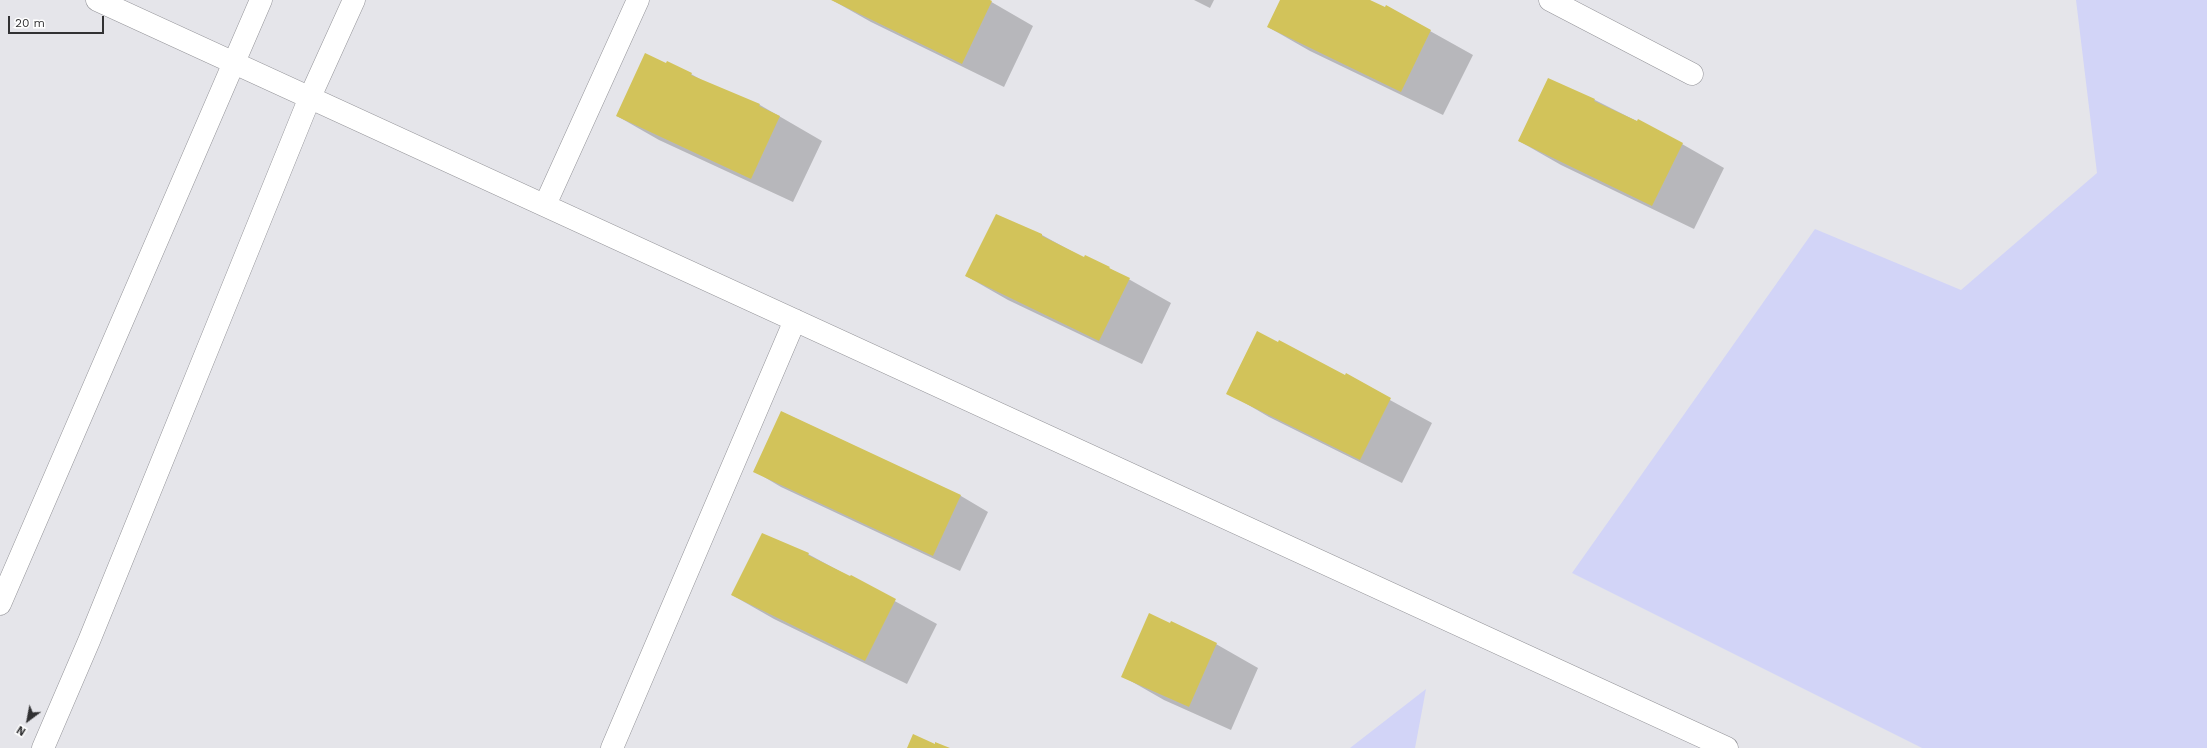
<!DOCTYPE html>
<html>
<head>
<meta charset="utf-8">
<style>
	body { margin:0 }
	#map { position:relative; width:2207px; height:748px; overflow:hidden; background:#e5e5ea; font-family:"Work Sans",sans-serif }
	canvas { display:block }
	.north { position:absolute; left:8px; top:700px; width:40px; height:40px; -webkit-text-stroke:3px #fff; paint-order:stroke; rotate:212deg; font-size:11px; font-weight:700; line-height:16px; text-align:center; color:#313133 }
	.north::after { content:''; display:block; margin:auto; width:14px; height:18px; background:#313133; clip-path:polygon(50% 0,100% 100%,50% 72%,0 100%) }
	.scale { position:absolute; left:8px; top:16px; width:96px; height:18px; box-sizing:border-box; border:2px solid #313133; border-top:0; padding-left:5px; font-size:12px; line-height:14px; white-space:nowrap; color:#313133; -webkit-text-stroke:3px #fff; paint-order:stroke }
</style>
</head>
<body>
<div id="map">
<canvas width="2207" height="748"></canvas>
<div class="north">N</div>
<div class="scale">20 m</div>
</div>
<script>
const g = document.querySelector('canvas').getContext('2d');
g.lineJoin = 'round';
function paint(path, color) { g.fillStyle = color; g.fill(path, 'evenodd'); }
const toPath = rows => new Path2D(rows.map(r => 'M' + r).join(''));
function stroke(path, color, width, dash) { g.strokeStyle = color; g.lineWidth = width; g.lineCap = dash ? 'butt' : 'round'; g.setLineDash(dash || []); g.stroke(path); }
paint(toPath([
	[2076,0,2207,0,2207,748,1922,748,1572,573,1815,229,1961,290,2097,173],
	[1426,689,1415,748,1350,748]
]), '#d2d4f7');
paint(toPath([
	[832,0,988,0,1033,26,1004,87,871,22],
	[1194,0,1214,0,1210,8],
	[1281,0,1369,0,1386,9,1387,7,1473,55,1443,115,1310,51,1268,27],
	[691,74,707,83,760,105,822,141,793,202,659,140,617,116],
	[1549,80,1595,100,1682,144,1724,168,1694,229,1561,165,1519,141],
	[1042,235,1084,258,1109,268,1171,303,1142,364,1008,300,966,276],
	[1346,376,1432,423,1402,483,1269,417,1228,393],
	[782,412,961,496,988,512,960,571,781,487,754,471],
	[808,554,937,624,907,684,774,619,732,595],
	[1216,644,1258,668,1231,730,1164,700,1122,676]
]), '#0003');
paint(toPath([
	[831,0,990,0,992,1,962,64],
	[1280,0,1370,0,1385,7,1386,5,1431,30,1401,92,1267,27],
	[645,53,666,63,667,61,692,73,691,75,760,104,759,106,780,116,751,179,616,116],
	[1548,78,1595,99,1594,101,1637,121,1638,119,1683,143,1652,206,1518,141],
	[996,214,1042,234,1042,236,1084,257,1085,255,1110,267,1109,268,1130,278,1099,341,965,276],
	[1257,331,1278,342,1279,340,1345,375,1346,373,1391,398,1360,460,1226,394],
	[781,411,961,495,933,556,753,472],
	[762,533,809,553,808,555,850,576,851,575,896,599,865,661,731,595],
	[1149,613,1170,623,1171,621,1217,643,1189,707,1121,677],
	[913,734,935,744,935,742,950,748,907,748]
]), '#d2c35a');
const minor = toPath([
	[97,0,1727,748],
	[1550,0,1692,74],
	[545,205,638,0],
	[612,748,795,320]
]);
const major = toPath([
	[0,604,261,0],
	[43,748,89,641,310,97,354,0]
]);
stroke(minor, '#939398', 23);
stroke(major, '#939398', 23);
stroke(minor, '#fff', 22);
stroke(major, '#fff', 22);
</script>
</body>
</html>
